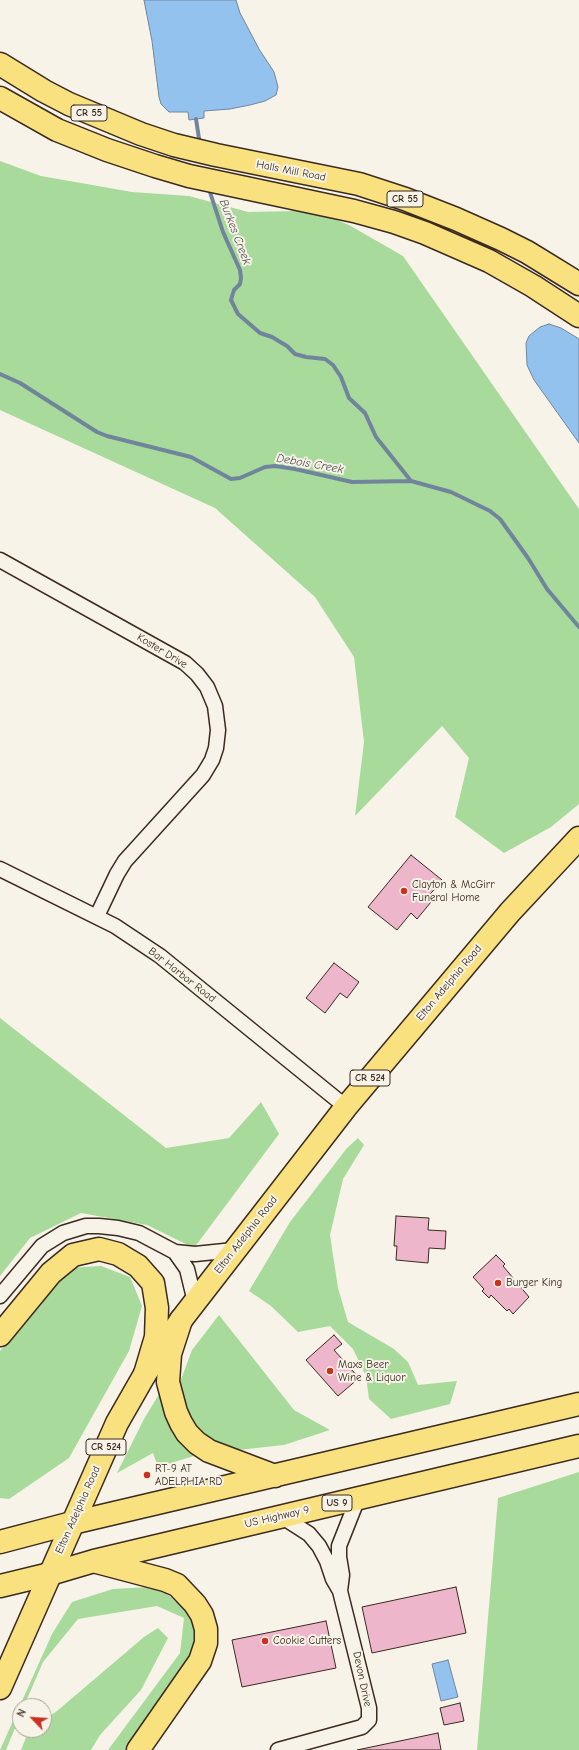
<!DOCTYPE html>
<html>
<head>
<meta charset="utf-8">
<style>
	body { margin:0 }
	#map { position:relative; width:579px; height:1750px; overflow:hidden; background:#f7f3e8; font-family:"Comic Neue",sans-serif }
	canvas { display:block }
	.north { position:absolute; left:12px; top:1698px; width:40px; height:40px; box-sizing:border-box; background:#f7f3e8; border:1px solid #aca397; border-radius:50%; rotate:295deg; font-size:11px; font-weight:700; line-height:16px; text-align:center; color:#3b2a1e }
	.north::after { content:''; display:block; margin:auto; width:14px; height:18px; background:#c8321e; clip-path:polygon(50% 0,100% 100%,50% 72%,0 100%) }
</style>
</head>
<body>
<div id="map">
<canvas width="579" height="1750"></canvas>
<div class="north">N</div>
</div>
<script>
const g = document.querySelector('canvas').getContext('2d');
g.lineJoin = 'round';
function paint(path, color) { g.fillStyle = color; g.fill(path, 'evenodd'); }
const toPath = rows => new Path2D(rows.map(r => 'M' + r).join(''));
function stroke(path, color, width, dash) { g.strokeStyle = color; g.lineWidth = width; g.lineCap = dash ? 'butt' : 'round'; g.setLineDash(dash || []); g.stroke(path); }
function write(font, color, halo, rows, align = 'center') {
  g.font = font + ' "Comic Neue",sans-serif'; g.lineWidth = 4; g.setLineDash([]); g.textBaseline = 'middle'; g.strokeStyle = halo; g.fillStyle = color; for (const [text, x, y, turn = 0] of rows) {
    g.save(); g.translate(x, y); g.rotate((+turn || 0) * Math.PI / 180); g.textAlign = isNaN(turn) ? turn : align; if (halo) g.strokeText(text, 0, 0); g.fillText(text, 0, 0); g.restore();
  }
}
paint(toPath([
	[0,161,41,176,132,192,189,196,248,212,299,211,320,213,349,225,403,256,579,509,579,804,551,827,504,853,455,817,469,758,442,726,355,816,364,742,354,657,315,597,215,508,0,410],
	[0,1018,166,1148,229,1138,261,1102,279,1134,194,1248,147,1225,81,1213,30,1238,0,1276],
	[358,1138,364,1145,343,1179,330,1235,338,1288,348,1322,394,1349,408,1362,418,1385,457,1381,450,1404,391,1419,369,1399,366,1376,353,1349,330,1326,298,1332,271,1306,249,1291,290,1222,347,1148],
	[101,1266,130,1277,142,1306,129,1351,69,1458,9,1499,0,1498,0,1351,68,1268],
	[219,1315,294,1410,330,1430,284,1445,238,1450,202,1438,183,1413,179,1385,192,1350],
	[161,1391,164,1415,177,1440,194,1456,158,1467,153,1453,117,1473,144,1419],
	[579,1472,579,1750,477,1750,498,1498],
	[148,1587,167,1594,186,1611,193,1622,196,1638,193,1657,184,1672,127,1750,108,1750,180,1653,184,1618,157,1606,78,1619,43,1662,24,1706,20,1706,20,1716,6,1750,0,1750,52,1634,72,1602,113,1589],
	[158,1628,168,1638,141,1690,100,1735,91,1750,21,1750,29,1730,44,1730,44,1720,57,1711,144,1637]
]), '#a8da9b');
const water = toPath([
	[144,0,236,0,240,13,259,49,274,72,278,87,276,95,265,101,250,105,230,109,204,111,204,118,189,120,188,112,169,112,161,104,159,97,152,41,144,0],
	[549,324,561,328,579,339,579,443,534,380,527,365,526,343,529,336,540,327,549,324],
	[448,1660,458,1697,441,1701,432,1664,448,1660]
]);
paint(water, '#94c2ef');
stroke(water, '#70859b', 1);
stroke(toPath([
	[196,119,200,145],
	[208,186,223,232,240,270,241,278,240,284,234,290,231,300,238,314,260,333,272,337,287,346,295,354,306,357,325,359,333,365,341,377,349,398,365,413,376,437,411,481],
	[0,374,20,383,97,432,107,436,191,457,231,479,240,478,265,467,275,466,295,469,352,482,411,481,451,492,490,511,500,519,528,558,547,589,579,627]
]), '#70859b', 4);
const building = toPath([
	[411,855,442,880,427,898,431,902,417,919,411,913,397,930,368,907,411,855],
	[334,963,359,982,347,998,340,993,325,1013,306,998,334,963],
	[396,1216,429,1218,428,1230,446,1231,445,1249,429,1248,428,1263,396,1260,397,1246,394,1246,396,1216],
	[496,1255,505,1264,503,1266,529,1297,513,1314,509,1309,507,1311,491,1295,489,1298,482,1291,484,1289,473,1277,496,1255],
	[334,1335,342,1344,334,1350,359,1378,338,1396,306,1360,334,1335],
	[456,1587,466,1633,372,1653,362,1607,456,1587],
	[326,1621,336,1668,242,1687,232,1640,326,1621],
	[460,1703,464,1721,444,1725,440,1708,460,1703],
	[438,1733,441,1750,357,1750,438,1733]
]);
paint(building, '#eeb6cb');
stroke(building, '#3b2a1e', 1);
const minor = toPath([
	[0,560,185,663,197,674,207,687,215,706,218,730,216,748,212,760,203,775,125,861,117,874,97,916],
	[0,869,115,926,160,956,346,1107],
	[175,1252,187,1269,195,1302],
	[0,1296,42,1246,63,1233,86,1226,99,1226,118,1228,139,1233,175,1252,195,1254,234,1250],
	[340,1591,342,1575,339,1557,339,1546,358,1498],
	[278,1750,362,1727,369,1720,369,1708,340,1591,333,1579,327,1561,319,1546,309,1534,281,1516]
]);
const primary = toPath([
	[0,64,44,91,69,104,141,134,174,145,216,155,359,184,405,199,456,219,501,239,527,252,579,284],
	[0,98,57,130,107,150,155,166,189,176,354,211,394,222,425,233,489,261,533,286,579,316],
	[0,1688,117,1423,145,1374,181,1320,346,1107,510,912,579,838]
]);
const trunk = toPath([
	[181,1320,170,1354,168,1382,176,1412,181,1423,187,1433,197,1443,209,1451,275,1476],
	[0,1335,51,1273,73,1255,99,1249,118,1254,138,1266,153,1283,157,1308,156,1337,145,1374],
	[0,1542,72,1523,579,1404],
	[97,1562,165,1580,177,1585,195,1604,202,1615,206,1629,206,1643,200,1661,138,1750],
	[0,1586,50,1574,94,1561,579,1446]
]);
stroke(minor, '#3b2a1e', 17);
stroke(primary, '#3b2a1e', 25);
stroke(trunk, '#3b2a1e', 25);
stroke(minor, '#f7f3e8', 14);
stroke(primary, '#fae180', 22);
stroke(trunk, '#fae180', 22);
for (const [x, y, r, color] of [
	[404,891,4,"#c8321e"],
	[498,1283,4,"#c8321e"],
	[330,1371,4,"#c8321e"],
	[147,1475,4,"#c8321e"],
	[265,1641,4,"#c8321e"]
]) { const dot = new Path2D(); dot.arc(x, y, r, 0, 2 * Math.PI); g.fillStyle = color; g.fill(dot); stroke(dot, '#f7f3e8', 1.5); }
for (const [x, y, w] of [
	[89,113,36],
	[405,199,36],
	[370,1078,40],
	[106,1447,40],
	[337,1503,30]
]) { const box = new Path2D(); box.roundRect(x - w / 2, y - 8, w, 16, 3); g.fillStyle = '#f7f3e8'; g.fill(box); stroke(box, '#3b2a1e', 1); }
write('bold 10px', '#3b2a1e', null, [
	["CR 55",89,113],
	["CR 55",405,199],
	["CR 524",370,1078],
	["CR 524",106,1447],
	["US 9",337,1503]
]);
write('11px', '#3b2a1e', '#f7f3e8', [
	["Halls Mill Road",291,171,11],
	["Koster Drive",162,651,31],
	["Bar Harbor Road",182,975,38],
	["Elton Adelphia Road",449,983,-50],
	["Elton Adelphia Road",246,1235,-52],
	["Elton Adelphia Road",78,1510,-66],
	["US Highway 9",277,1517,-13],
	["Devon Drive",362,1679,78]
]);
write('11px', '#3b2a1e', '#f7f3e8', [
	["Clayton & McGirr",412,885],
	["Funeral Home",412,898],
	["Burger King",506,1283],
	["Maxs Beer",338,1365],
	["Wine & Liquor",338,1378],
	["RT-9 AT",155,1469],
	["ADELPHIA RD",155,1482],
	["Cookie Cutters",273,1641]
], 'left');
write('italic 12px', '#515052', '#f7f3e8', [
	["Burkes Creek",235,232,69],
	["Debois Creek",310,464,10]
]);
</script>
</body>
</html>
